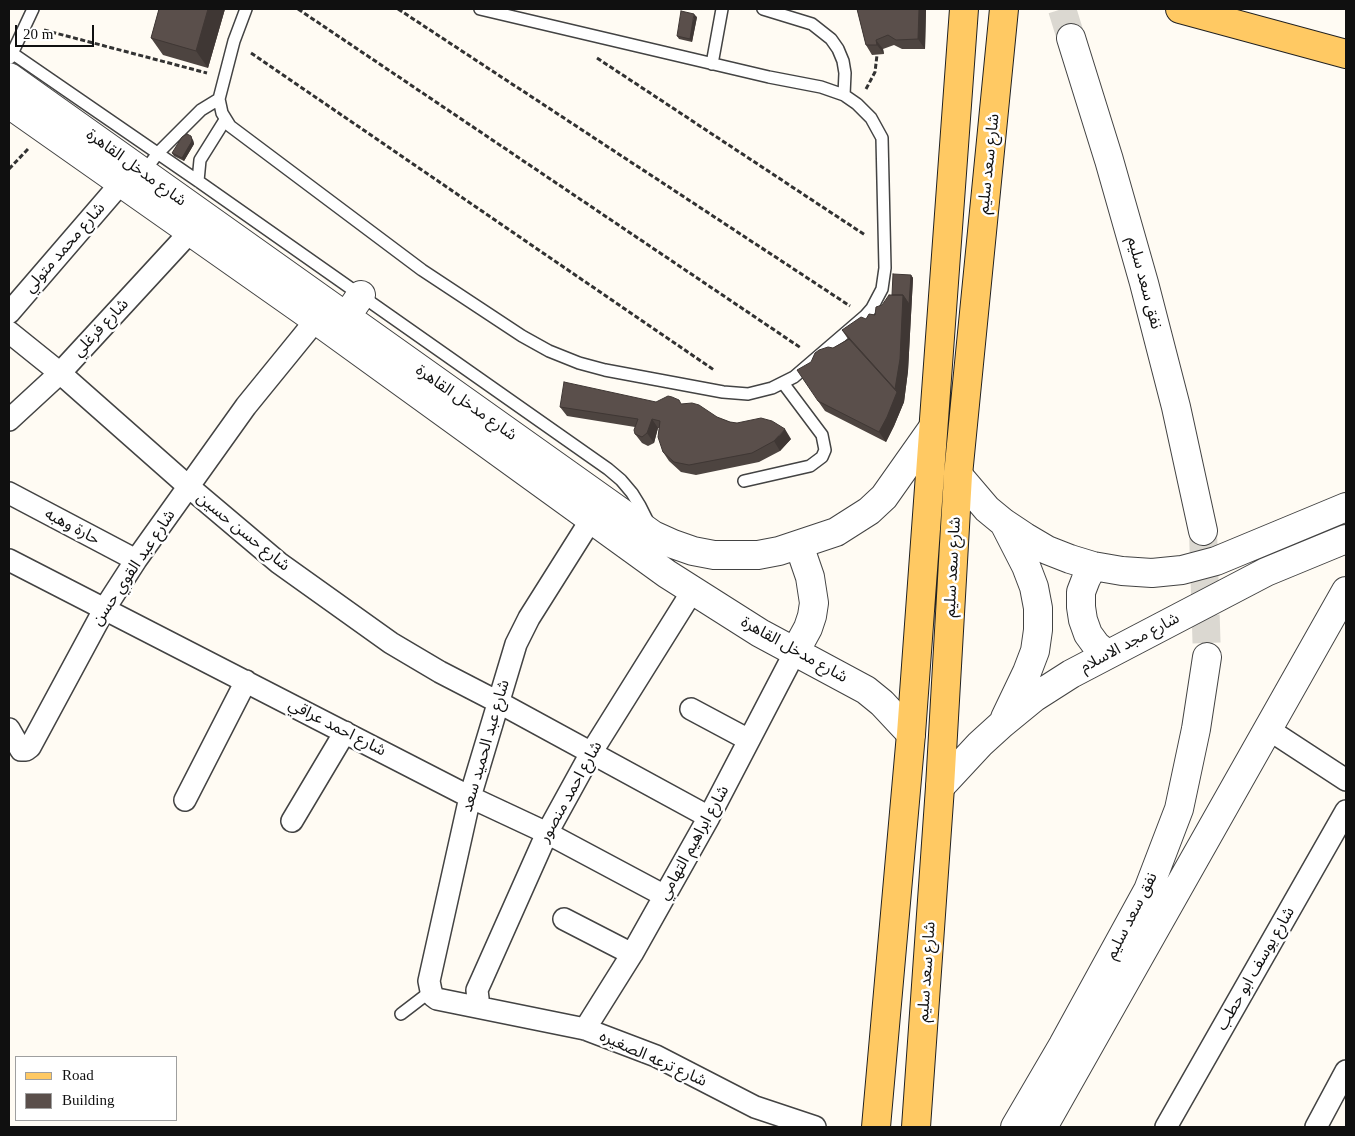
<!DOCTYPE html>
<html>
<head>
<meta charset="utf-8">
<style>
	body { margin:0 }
	#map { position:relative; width:1355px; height:1136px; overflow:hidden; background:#fffbf3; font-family:"Times New Roman",serif }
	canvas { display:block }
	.frame { position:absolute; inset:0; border:10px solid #101010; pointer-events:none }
	.legend { position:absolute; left:15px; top:1056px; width:162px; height:65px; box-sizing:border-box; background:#fff; border:1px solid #9f9f9f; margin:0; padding:6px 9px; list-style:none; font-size:15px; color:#101010 }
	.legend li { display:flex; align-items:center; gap:10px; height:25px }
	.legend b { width:25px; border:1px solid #9f9f9f }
	.scale { position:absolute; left:15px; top:25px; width:79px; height:22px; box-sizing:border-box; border:2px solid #101010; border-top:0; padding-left:6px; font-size:15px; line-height:18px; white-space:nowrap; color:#101010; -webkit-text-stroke:4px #fff; paint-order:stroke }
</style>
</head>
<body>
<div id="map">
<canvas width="1355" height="1136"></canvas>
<div class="frame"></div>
<ul class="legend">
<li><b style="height:6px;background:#ffc963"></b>Road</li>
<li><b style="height:14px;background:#5a4f4b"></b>Building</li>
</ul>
<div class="scale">20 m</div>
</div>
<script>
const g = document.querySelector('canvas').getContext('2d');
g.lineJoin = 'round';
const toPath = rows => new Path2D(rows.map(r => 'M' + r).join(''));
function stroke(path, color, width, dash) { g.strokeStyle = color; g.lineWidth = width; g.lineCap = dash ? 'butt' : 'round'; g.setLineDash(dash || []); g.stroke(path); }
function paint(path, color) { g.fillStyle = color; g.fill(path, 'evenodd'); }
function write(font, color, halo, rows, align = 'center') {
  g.font = font + ' "Times New Roman","Noto Sans Arabic",serif'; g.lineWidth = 5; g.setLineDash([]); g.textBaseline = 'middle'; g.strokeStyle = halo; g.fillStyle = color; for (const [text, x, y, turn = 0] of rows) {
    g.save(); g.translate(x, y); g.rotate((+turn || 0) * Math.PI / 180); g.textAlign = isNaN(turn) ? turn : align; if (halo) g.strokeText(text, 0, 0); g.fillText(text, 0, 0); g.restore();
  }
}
stroke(toPath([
	[1062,9,1071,38],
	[1203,531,1207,657]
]), '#dbd8d1', 28, [28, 14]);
const service = toPath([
	[246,9,234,41,219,99,222,113,230,126,422,270,522,336,549,351,579,363,605,370,723,392,748,394,772,388,794,377,865,316,872,308,882,289,885,268,882,138,871,118,857,104,844,95,821,87,769,77,480,9],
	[763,9,812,24,831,39,838,49,843,61,845,73,844,95],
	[9,51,198,181,608,469,621,480,632,493,640,506,649,524],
	[10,58,33,9],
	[712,64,722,9],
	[143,173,158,153,201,110,219,99],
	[198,181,200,160,225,120],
	[744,481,810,466,822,457,825,450,822,435,783,383],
	[401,1014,431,991]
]);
const minor = toPath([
	[9,313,121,183],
	[9,332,60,373,189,487,279,563,391,643,440,672,498,702,709,817],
	[9,420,60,373,190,232],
	[9,493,136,560],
	[592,518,529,618,516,644,470,797,429,981,431,991,433,996,437,999,585,1029,656,1056,755,1107,815,1127],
	[9,560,470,797,547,833,665,896],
	[691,709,749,740],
	[9,729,21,750,26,750,30,747,105,608,136,560,246,406,316,320],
	[1268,729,1346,780],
	[185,800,246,681],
	[292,821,345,732],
	[564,919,632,954],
	[479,1007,477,990,482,979,547,833,591,753,693,590],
	[585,1029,632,954,709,817,795,652],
	[1166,1127,1346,811],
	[1316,1127,1346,1071]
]);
const tertiary = toPath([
	[1071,38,1109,160,1144,283,1176,407,1203,531],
	[9,77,653,535,673,544,693,551,714,555,758,555,779,551,836,532,869,511,884,497,932,429],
	[9,104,316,320,667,574,760,633,866,690,882,703,911,734],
	[346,317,361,295],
	[958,475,987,509,1004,523,1025,537,1047,550,1070,559,1093,566,1122,571,1152,573,1182,570,1216,561,1346,507],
	[1093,566,1086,579,1081,592,1081,607,1083,620,1088,634,1096,645,1107,654],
	[795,652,808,628,812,616,814,603,810,577,799,545],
	[1005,718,1027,672,1035,651,1038,630,1038,608,1034,587,1026,566,1005,525],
	[940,787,980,744,1002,724,1035,697,1071,674,1266,572,1346,539],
	[1015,1127,1063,1045,1148,890,1179,809,1196,729,1207,657],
	[1043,1127,1346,591]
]);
const primary = toPath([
	[1180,9,1346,54],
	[876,1127,911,734,964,9],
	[916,1127,940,787,958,475,1004,9]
]);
stroke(service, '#434343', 14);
stroke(minor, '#434343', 24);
stroke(tertiary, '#434343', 30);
stroke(primary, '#212121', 30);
stroke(toPath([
	[298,9,801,348],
	[398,9,850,306],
	[44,30,207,73],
	[251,53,714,370],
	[597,58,865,235],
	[866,89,875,72,877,55],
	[9,169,28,149]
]), '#323232', 3, [5, 2.5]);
stroke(service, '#fff', 11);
stroke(minor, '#fff', 21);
stroke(tertiary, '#fff', 28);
stroke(primary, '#ffc963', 28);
paint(toPath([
	[159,9,225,9,208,68,163,55,151,38],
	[857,9,926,9,925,49,902,49,894,45,883,49,884,54,872,55,866,45],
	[697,17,692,42,679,39,677,36],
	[193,140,194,144,184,161,174,156,172,153],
	[911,275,913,278,908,371,904,402,894,426,886,442,825,411,818,401,833,348,848,339,842,330,875,315],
	[681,404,730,422,791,439,780,451,759,462,696,475,681,472,669,461,663,452,659,428,658,428,654,443,648,446,642,443,635,434,635,427,567,416,560,407]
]), '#4d4440');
paint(toPath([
	[208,9,225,9,208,68,196,51],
	[919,9,926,9,925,49,918,39],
	[694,14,697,17,692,42,690,39],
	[876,40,883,49,884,54,877,45],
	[191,136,193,140,194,144,184,161,182,158],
	[911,275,913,278,908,371,904,402,894,426,886,442,879,432,897,392,895,389,903,295],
	[652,419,658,428,654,443,647,433],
	[785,429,791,439,780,451,774,441]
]), '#3f3734');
const building = toPath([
	[159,9,208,9,196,51,151,38,159,9],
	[857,9,919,9,918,39,896,40,888,35,876,40,877,45,866,45,857,9],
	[681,11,694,14,690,39,677,36,681,11],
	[187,134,191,136,192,141,182,158,172,153,182,137,187,134],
	[893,274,911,275,909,304,903,295,892,295,893,274],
	[889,295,903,295,900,359,895,389,842,330,861,317,866,319,869,314,875,315,876,307,882,305,889,295],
	[849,339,897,392,887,417,879,432,818,401,797,370,811,362,815,353,819,350,828,347,833,348,849,339],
	[564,382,656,402,668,396,672,397,679,400,681,404,692,403,699,405,717,417,730,422,737,423,761,418,772,421,785,429,774,441,752,453,689,465,674,462,663,452,658,437,660,421,652,419,647,433,642,437,635,434,634,430,638,419,560,407,564,382]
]);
paint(building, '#5a4f4b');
stroke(building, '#3f3734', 1);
write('16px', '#101010', '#fff', [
	["شارع سعد سليم",989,164,-84],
	["شارع مدخل القاهرة",136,168,36],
	["شارع محمد متولي",65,248,-49],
	["نفق سعد سليم",1144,283,75],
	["شارع فرغلي",101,328,-47],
	["شارع مدخل القاهرة",466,403,35],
	["حارة وهبه",72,527,28],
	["شارع حسن حسين",243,532,39],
	["شارع سعد سليم",953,567,-87],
	["شارع عبد القوي حسن",134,568,-56],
	["شارع مجد الاسلام",1130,643,-28],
	["شارع مدخل القاهرة",794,650,29],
	["شارع احمد عراقي",337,728,27],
	["شارع عبد الحميد سعد",486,746,-74],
	["شارع احمد منصور",571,792,-61],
	["شارع ابراهيم التهامي",694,843,-61],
	["نفق سعد سليم",1132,916,-63],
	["شارع يوسف ابو حطب",1256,969,-60],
	["شارع سعد سليم",927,972,-86],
	["شارع ترعه الصغيره",653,1059,24]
]);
</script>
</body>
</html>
